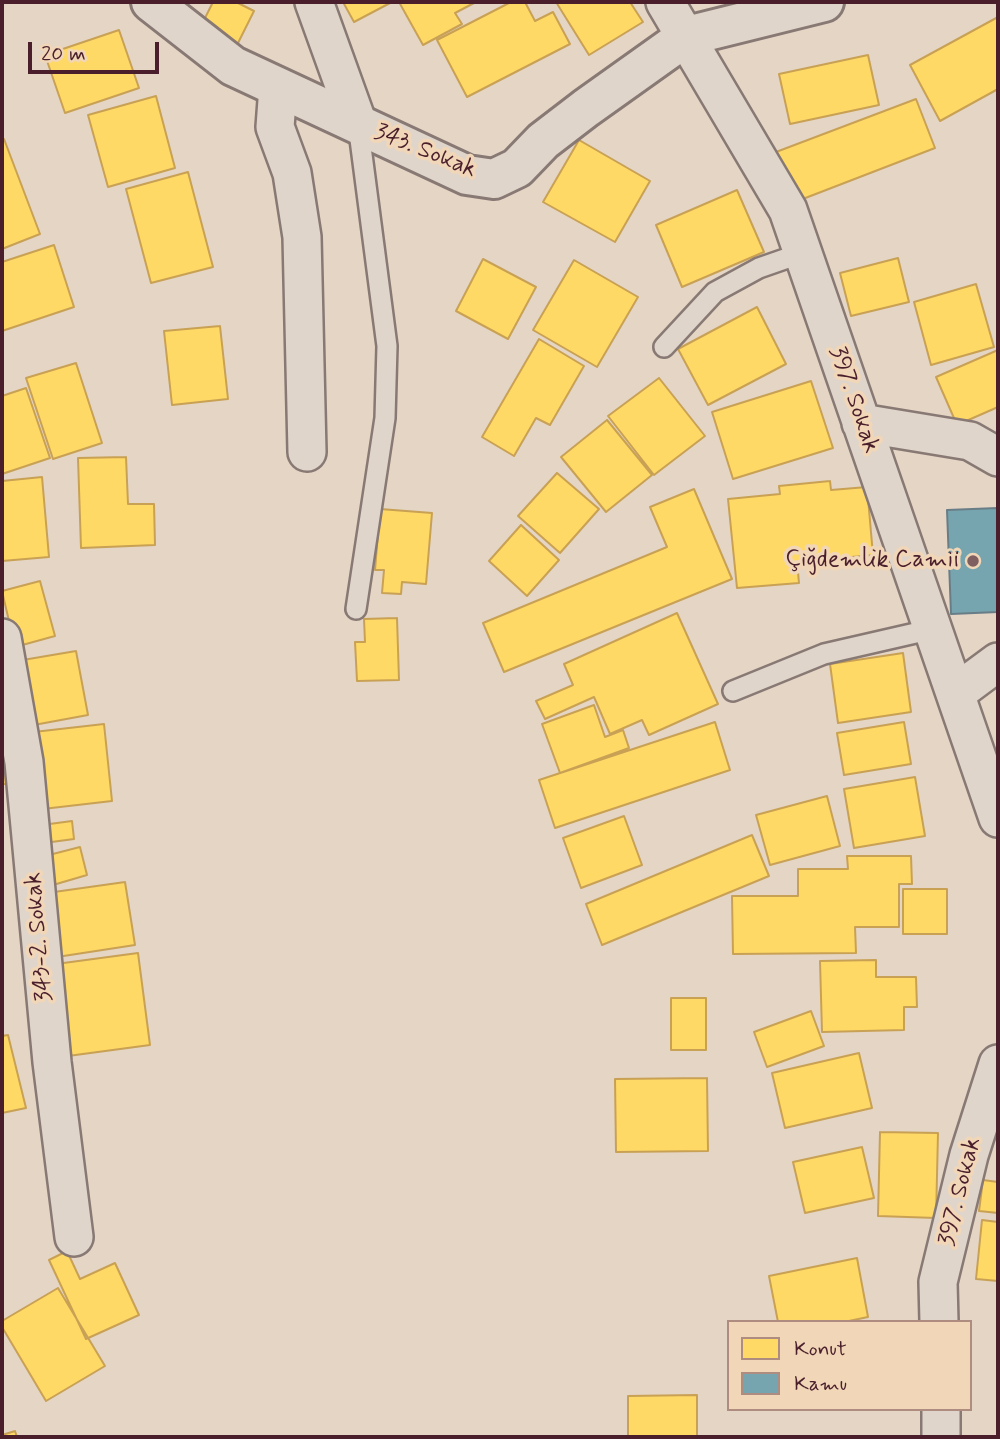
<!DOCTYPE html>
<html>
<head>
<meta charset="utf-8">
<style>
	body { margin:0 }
	#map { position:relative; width:1000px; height:1439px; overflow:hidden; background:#e4d5c5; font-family:Mynerve,sans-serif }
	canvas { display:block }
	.frame { position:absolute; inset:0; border:4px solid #4a1f2b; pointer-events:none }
	.legend { position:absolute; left:727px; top:1320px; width:245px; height:91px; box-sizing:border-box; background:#f1d6b8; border:2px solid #ae8d80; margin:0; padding:9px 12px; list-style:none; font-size:21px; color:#4a1f2b }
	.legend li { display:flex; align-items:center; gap:14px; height:35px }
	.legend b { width:35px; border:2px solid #ae8d80 }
	.scale { position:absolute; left:28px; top:42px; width:131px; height:32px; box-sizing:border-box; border:4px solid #4a1f2b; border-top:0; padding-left:9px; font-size:21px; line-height:24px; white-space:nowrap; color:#4a1f2b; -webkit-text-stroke:5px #f1d6b8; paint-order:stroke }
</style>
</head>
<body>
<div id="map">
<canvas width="1000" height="1439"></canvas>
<div class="frame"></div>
<ul class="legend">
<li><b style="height:19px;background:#ffd966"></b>Konut</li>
<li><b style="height:19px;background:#76a5af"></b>Kamu</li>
</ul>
<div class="scale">20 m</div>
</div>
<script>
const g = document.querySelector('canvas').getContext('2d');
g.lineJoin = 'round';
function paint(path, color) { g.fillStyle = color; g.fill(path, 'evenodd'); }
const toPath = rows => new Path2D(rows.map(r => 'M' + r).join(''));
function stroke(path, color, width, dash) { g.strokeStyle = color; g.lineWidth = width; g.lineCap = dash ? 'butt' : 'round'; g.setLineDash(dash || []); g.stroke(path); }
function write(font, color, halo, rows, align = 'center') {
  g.font = font + ' Mynerve,sans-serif'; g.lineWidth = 7; g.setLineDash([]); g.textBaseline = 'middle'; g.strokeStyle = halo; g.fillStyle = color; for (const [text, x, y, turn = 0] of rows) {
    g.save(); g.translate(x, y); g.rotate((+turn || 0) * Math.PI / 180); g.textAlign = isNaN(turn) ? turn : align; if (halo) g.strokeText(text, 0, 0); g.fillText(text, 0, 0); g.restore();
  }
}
const homes = toPath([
	[213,2,236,2,254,11,237,45,201,26,213,2],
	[343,2,392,2,354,22,343,2],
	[399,2,476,2,455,13,462,24,423,45,399,2],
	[511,2,525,2,535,21,553,12,570,44,467,97,437,40,511,2],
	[556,2,630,2,643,22,589,55,556,2],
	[998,17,998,89,940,121,910,65,998,17],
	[119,30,139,88,65,113,45,55,119,30],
	[868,55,879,105,790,124,779,74,868,55],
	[156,96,175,168,108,187,88,115,156,96],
	[916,99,935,148,795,202,776,152,916,99],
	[4,139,40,234,2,249,2,140,4,139],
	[579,140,650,181,615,242,543,202,579,140],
	[188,172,213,267,151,283,126,189,188,172],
	[737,190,764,252,682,287,656,225,737,190],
	[54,245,74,307,2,331,2,262,54,245],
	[898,258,909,302,851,316,840,273,898,258],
	[483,259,536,287,508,339,456,311,483,259],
	[574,260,638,297,597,367,533,330,574,260],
	[976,284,994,347,931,365,914,302,976,284],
	[757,307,786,364,708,405,678,349,757,307],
	[220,326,228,399,172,405,164,331,220,326],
	[539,339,584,366,550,425,536,418,514,456,482,437,539,339],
	[998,350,998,407,957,425,936,377,998,350],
	[76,363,102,443,53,459,26,378,76,363],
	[659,378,705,436,654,475,608,416,659,378],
	[811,381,833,448,733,479,712,412,811,381],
	[26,388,50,458,2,474,2,396,26,388],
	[607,420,652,475,606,512,561,457,607,420],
	[126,457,128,504,154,504,155,545,81,548,78,458,126,457],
	[557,473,599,509,560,553,518,516,557,473],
	[42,477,49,557,2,561,2,481,42,477],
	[830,481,831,490,867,487,873,555,797,562,799,583,737,588,728,499,780,494,779,486,830,481],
	[694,489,732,579,504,672,483,623,667,547,650,507,694,489],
	[380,509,432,513,426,584,402,582,401,594,382,593,384,570,375,570,380,509],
	[521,525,559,560,527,596,489,561,521,525],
	[40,581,55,636,15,647,2,591,40,581],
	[677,613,718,704,649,735,642,720,610,734,594,697,545,719,536,701,573,685,564,664,677,613],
	[397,618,399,680,357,681,355,642,365,642,364,619,397,618],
	[76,651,88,715,23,727,11,662,76,651],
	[903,653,911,712,838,723,830,664,903,653],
	[594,705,605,737,623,730,629,748,560,773,542,724,594,705],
	[715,722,730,770,555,828,539,780,715,722],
	[904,722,911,764,844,775,837,733,904,722],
	[104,724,112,801,34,810,25,733,104,724],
	[2,739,6,784,2,784,2,739],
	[915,777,925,836,854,848,844,789,915,777],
	[827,796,840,846,770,865,756,815,827,796],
	[624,816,642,865,581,888,563,838,624,816],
	[72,821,74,839,44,843,42,825,72,821],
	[752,835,769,876,602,945,586,904,752,835],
	[80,847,87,875,53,885,45,856,80,847],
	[847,856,911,856,912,884,899,884,899,927,855,927,856,953,733,954,732,896,798,896,798,869,848,869,847,856],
	[125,882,135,945,57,957,47,893,125,882],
	[903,889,947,889,947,934,903,934,903,889],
	[138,953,150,1045,68,1056,56,964,138,953],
	[876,960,876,977,916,977,917,1007,904,1007,904,1030,822,1032,820,961,876,960],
	[671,998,706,998,706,1050,671,1050,671,998],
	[811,1011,824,1046,767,1067,754,1032,811,1011],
	[8,1035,26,1108,2,1113,2,1036,8,1035],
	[859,1053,872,1108,785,1128,772,1073,859,1053],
	[707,1078,708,1151,616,1152,615,1079,707,1078],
	[880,1132,938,1133,936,1218,878,1216,880,1132],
	[862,1147,874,1198,805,1213,793,1162,862,1147],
	[983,1180,998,1182,998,1213,979,1211,983,1180],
	[982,1220,998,1222,998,1281,976,1279,982,1220],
	[67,1251,80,1279,115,1263,139,1315,86,1339,49,1260,67,1251],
	[857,1258,868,1317,844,1322,778,1322,769,1276,857,1258],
	[58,1288,105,1366,46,1401,2,1327,2,1321,58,1288],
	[697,1395,697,1437,628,1437,628,1396,697,1395],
	[15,1431,17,1437,2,1437,2,1435,15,1431]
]);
paint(homes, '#ffd966');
stroke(homes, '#c9a154', 2);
const public = toPath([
	[998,508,998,612,951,614,947,510,998,508]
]);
paint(public, '#76a5af');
stroke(public, '#697d87', 2);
const lane = toPath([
	[664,347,715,292,759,268,802,253],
	[356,609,385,418,387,346,358,124],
	[733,691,824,654,933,629]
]);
const street = toPath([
	[314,2,358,124],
	[665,2,788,210,998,818],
	[278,87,275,127,292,173,302,237,307,452],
	[861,423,970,441,998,457],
	[2,638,24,762,52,1062,74,1237],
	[956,693,998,662],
	[939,1322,938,1282,969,1155,998,1064],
	[941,1409,941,1437]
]);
const secondary = toPath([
	[151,2,233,66,467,175,494,179,517,168,543,141,586,108,687,36,824,2]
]);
stroke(lane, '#887974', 24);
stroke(street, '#887974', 42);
stroke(secondary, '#887974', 44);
stroke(lane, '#dfd5ca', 19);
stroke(street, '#dfd5ca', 37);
stroke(secondary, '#dfd5ca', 38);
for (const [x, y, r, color] of [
	[973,561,7,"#805f61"]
]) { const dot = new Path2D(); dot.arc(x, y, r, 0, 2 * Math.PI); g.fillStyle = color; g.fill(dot); stroke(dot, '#f1d6b8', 2.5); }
write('24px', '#4a1f2b', '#f1d6b8', [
	["343. Sokak",425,152,22],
	["397. Sokak",853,400,71],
	["343-2. Sokak",40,937,-95],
	["397. Sokak",961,1192,-76]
]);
write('24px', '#4a1f2b', '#f1d6b8', [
	["Çiğdemlik Camii",959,561]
], 'right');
</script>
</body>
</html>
